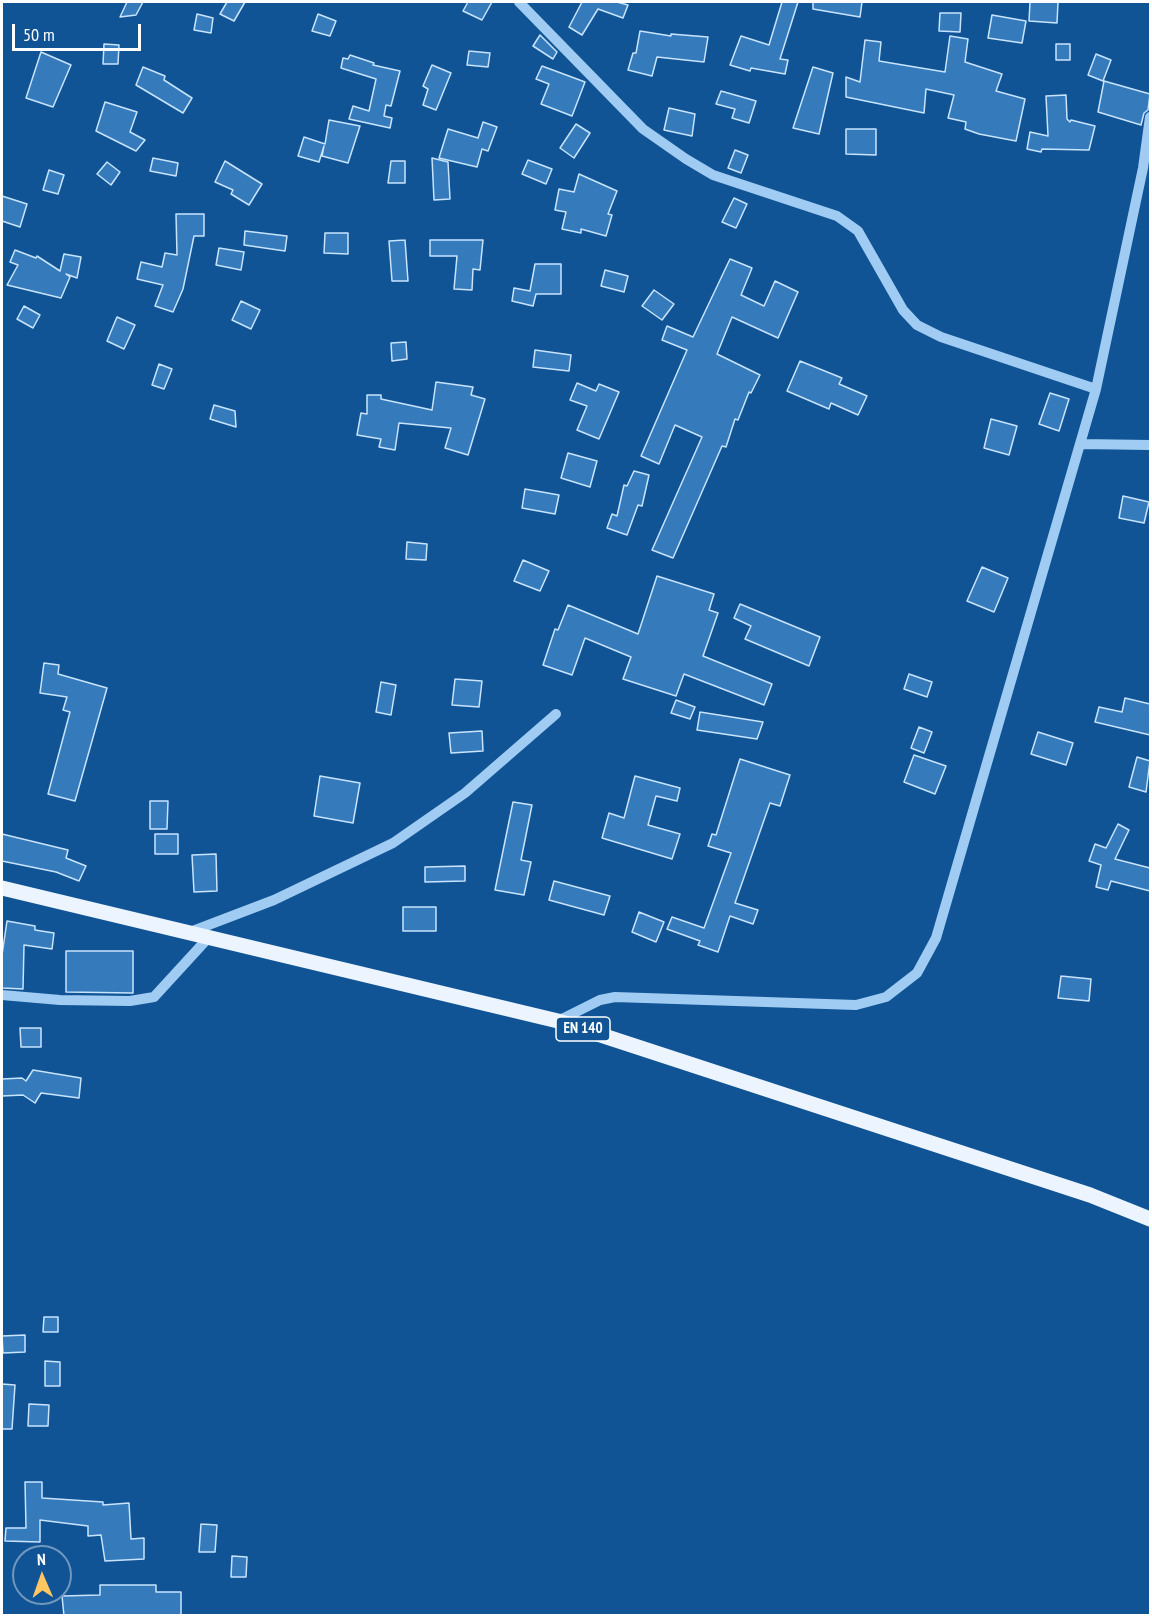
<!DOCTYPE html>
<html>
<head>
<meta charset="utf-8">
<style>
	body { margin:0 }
	#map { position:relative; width:1152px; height:1617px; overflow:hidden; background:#115495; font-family:"PT Sans Narrow",sans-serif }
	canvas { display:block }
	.frame { position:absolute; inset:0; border:3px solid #fff; pointer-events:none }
	.north { position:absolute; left:12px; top:1545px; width:60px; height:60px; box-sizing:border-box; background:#115495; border:2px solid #7098bf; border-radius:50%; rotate:358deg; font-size:16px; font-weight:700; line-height:24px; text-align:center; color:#fff }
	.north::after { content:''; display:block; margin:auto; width:21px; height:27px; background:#ffc762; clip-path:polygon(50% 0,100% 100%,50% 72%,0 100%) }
	.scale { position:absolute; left:12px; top:24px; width:129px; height:27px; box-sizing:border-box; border:3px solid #fff; border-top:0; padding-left:8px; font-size:18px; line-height:21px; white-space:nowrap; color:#fff; -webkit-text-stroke:4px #115495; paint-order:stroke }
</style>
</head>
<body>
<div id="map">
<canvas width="1152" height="1617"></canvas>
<div class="frame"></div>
<div class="north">N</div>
<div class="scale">50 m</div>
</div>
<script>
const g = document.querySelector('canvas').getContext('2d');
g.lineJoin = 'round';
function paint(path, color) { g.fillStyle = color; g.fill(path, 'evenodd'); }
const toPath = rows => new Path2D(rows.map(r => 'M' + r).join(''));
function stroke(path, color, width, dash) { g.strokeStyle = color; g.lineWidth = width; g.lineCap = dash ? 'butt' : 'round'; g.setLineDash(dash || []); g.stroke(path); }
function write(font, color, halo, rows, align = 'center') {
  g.font = font + ' "PT Sans Narrow",sans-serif'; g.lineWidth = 4.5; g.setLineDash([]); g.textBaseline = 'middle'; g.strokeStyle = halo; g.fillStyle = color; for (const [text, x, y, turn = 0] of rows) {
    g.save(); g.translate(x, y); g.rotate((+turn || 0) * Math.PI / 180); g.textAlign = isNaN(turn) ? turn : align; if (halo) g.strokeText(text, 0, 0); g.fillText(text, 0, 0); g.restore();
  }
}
const building = toPath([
	[127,2,143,2,136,15,120,17,127,2],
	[227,2,245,2,234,21,220,14,227,2],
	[468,2,492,2,482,20,463,11,468,2],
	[582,2,617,2,628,5,623,18,598,9,582,35,569,27,582,2],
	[782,2,798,2,780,59,788,60,785,74,751,68,750,71,730,65,741,36,769,45,782,2],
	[813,2,862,2,860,17,813,9,813,2],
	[1030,2,1058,2,1057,23,1029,21,1030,2],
	[940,13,961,13,960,32,939,31,940,13],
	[197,14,213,18,211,33,194,30,197,14],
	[318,14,336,21,330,36,312,31,318,14],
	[992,15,1026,21,1022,43,988,38,992,15],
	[640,31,671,36,671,34,708,37,704,62,657,57,652,76,628,70,633,53,636,53,640,31],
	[540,35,557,52,553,59,533,46,540,35],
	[950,36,968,39,965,62,1002,74,996,91,1025,99,1016,141,979,134,965,129,966,122,948,118,954,95,926,89,924,113,846,97,846,77,860,82,865,40,881,42,879,61,945,72,950,36],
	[104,44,119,45,118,64,103,64,104,44],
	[1056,44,1070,44,1070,60,1056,60,1056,44],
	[469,51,490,53,488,67,467,65,469,51],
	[41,52,71,65,53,107,26,98,41,52],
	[1096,54,1111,60,1103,81,1088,75,1096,54],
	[350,55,374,63,373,65,400,71,391,106,386,105,384,116,392,118,390,128,349,119,353,106,369,111,376,79,341,68,343,58,348,59,350,55],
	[432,65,451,73,436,110,423,105,428,89,423,86,432,65],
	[542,66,585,82,572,116,541,104,549,84,536,79,542,66],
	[143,67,165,76,164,80,192,98,183,113,136,85,143,67],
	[813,67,833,73,819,134,793,128,813,67],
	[1104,81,1150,94,1148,110,1144,113,1141,125,1098,112,1104,81],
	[721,91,756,101,749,123,732,118,735,109,716,104,721,91],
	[1066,95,1067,119,1070,122,1071,120,1095,126,1089,150,1042,149,1041,152,1027,149,1030,132,1048,136,1046,96,1066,95],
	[105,102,137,112,130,132,145,140,136,151,96,131,105,102],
	[669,108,695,114,692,136,664,130,669,108],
	[329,120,360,126,348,163,322,156,324,146,319,162,298,156,304,137,325,144,329,120],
	[483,122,497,127,488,151,482,149,477,167,439,158,448,129,478,138,483,122],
	[576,124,590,133,574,158,560,148,576,124],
	[846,129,876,129,876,155,846,154,846,129],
	[735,150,748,155,741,173,728,168,735,150],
	[153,158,178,163,176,176,150,171,153,158],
	[432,158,448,162,450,199,434,200,432,158],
	[528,160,552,169,546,184,522,174,528,160],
	[225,161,262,184,249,205,231,194,233,190,215,182,225,161],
	[391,161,405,161,405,183,388,183,391,161],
	[107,162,120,172,111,185,97,174,107,162],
	[49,170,64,175,58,194,43,190,49,170],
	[579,174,617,191,608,214,612,215,606,236,581,229,581,233,562,229,566,212,555,210,559,189,574,192,579,174],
	[2,196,27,204,20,227,2,221,2,196],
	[734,198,747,204,736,228,722,222,734,198],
	[176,214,204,214,204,236,194,236,183,289,173,312,155,306,163,285,137,279,141,262,162,267,165,253,177,255,176,214],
	[245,231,287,236,285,251,244,245,245,231],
	[325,233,348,233,348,254,324,253,325,233],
	[405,240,408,281,392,281,389,241,405,240],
	[430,240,483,240,480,270,473,269,472,290,454,289,457,256,430,256,430,240],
	[219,248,244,252,241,270,216,265,219,248],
	[15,250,36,258,37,256,60,271,64,254,81,257,77,278,66,274,70,277,61,298,7,285,18,265,10,262,15,250],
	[730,259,752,268,741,295,764,306,775,281,798,292,778,338,732,317,717,354,760,375,751,393,749,392,738,420,735,419,726,447,722,446,673,558,652,550,702,437,675,425,659,464,641,456,687,350,662,340,667,326,693,337,730,259],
	[535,264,561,264,561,294,536,294,533,306,512,301,514,288,530,291,535,264],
	[605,270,628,276,624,292,601,286,605,270],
	[654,290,674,304,662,320,642,306,654,290],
	[241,301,260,310,251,329,232,320,241,301],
	[24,306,40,315,33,328,17,319,24,306],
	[117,317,135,325,124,349,107,341,117,317],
	[406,342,407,359,392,361,391,343,406,342],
	[535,350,571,355,569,371,533,367,535,350],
	[800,361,842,378,839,384,867,396,858,415,831,403,829,409,787,391,800,361],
	[159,364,172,369,164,389,152,385,159,364],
	[436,382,473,387,471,395,485,399,468,455,445,448,451,428,399,423,395,450,379,447,381,439,357,435,361,413,367,414,367,395,381,395,381,399,432,410,436,382],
	[577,383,596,391,599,384,619,392,599,439,577,430,587,406,570,400,577,383],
	[1050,393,1069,399,1059,431,1039,424,1050,393],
	[214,405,235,411,236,427,210,419,214,405],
	[991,419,1017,426,1009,455,984,448,991,419],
	[568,453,597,461,590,487,561,478,568,453],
	[634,471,649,475,642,506,638,505,627,535,607,528,612,514,617,516,624,485,627,486,634,471],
	[525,489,559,495,555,514,522,508,525,489],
	[1123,496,1149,502,1144,523,1119,518,1123,496],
	[407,542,427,544,426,560,406,559,407,542],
	[523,560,549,571,540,591,514,581,523,560],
	[982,567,1008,578,994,612,967,601,982,567],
	[657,576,714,594,709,610,718,613,703,656,772,684,764,705,684,674,676,696,623,679,631,657,585,638,572,675,543,665,555,629,558,630,568,605,638,634,657,576],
	[740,604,820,637,809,666,745,639,751,626,734,618,740,604],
	[44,663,59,665,58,674,107,688,75,801,48,794,70,712,63,710,67,697,40,693,44,663],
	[909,674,932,682,927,697,904,689,909,674],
	[455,679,482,681,479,707,452,705,455,679],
	[381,682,396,685,391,715,376,712,381,682],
	[1125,698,1150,704,1150,735,1095,722,1099,707,1122,712,1125,698],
	[676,700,695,707,690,719,671,713,676,700],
	[700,712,763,722,757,739,697,730,700,712],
	[919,727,932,732,924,753,911,748,919,727],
	[482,731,483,751,451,753,449,733,482,731],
	[1038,732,1073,743,1066,765,1031,754,1038,732],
	[914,755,946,766,935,794,904,782,914,755],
	[1137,757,1150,761,1146,792,1129,787,1137,757],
	[740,759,790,775,780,806,770,803,735,903,758,910,753,924,730,916,718,952,698,945,700,941,667,929,672,917,704,928,731,853,708,846,712,834,716,835,740,759],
	[320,776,360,783,353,823,314,816,320,776],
	[635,776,680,788,677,801,656,796,648,825,680,834,672,859,602,838,609,813,624,818,635,776],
	[150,801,168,801,167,829,150,829,150,801],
	[513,802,532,805,521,860,531,862,524,895,495,890,513,802],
	[1118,824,1129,830,1115,859,1150,868,1150,891,1111,881,1108,890,1096,887,1101,865,1089,861,1095,844,1106,848,1118,824],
	[2,834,68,850,66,858,86,866,79,881,56,872,2,861,2,834],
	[155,834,178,834,178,854,155,854,155,834],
	[216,854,217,891,194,892,192,855,216,854],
	[465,866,465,881,425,882,425,867,465,866],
	[554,881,610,896,604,915,549,900,554,881],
	[403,907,436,907,436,931,403,931,403,907],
	[639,912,664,922,656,942,632,932,639,912],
	[7,921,35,926,35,930,54,933,52,949,24,945,23,989,2,988,2,955,7,921],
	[66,951,133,951,133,993,66,992,66,951],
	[1061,976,1091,979,1089,1001,1058,998,1061,976],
	[20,1028,41,1028,41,1047,21,1047,20,1028],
	[33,1070,81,1078,79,1098,41,1093,35,1103,23,1095,2,1096,2,1079,22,1078,26,1081,33,1070],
	[44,1317,58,1317,58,1332,43,1332,44,1317],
	[25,1335,25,1352,3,1353,2,1336,25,1335],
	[45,1361,60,1362,60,1386,45,1386,45,1361],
	[2,1384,15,1385,12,1429,2,1429,2,1384],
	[29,1404,49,1405,48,1426,28,1426,29,1404],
	[25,1482,42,1482,42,1498,103,1502,103,1505,129,1503,131,1539,144,1538,144,1559,105,1561,101,1535,88,1536,88,1526,40,1520,40,1542,5,1541,6,1528,26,1528,25,1482],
	[201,1524,217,1525,215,1552,199,1552,201,1524],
	[232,1556,247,1557,246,1577,231,1577,232,1556],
	[100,1585,156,1585,156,1592,181,1592,181,1616,64,1616,62,1596,100,1595,100,1585]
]);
paint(building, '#357bbc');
stroke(building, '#c8e4fd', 1.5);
stroke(toPath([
	[519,2,643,129,686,159,713,175,837,216,858,231,903,310,917,325,941,337,1096,389],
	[1081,444,1150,445],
	[190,932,274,900,393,843,465,793,556,714],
	[2,995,60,1000,130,1001,154,997,209,937],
	[558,1021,600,1000,615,997,856,1005,886,997,917,973,936,938,1096,389,1143,168,1150,117]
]), '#a0ccf3', 10);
stroke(toPath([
	[2,888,558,1021,1090,1195,1150,1219]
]), '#ecf5ff', 15);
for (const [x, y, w] of [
	[583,1029,54]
]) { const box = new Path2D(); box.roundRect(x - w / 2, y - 12, w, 24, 4.5); g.fillStyle = '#115495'; g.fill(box); stroke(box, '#fff', 1.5); }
write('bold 15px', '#fff', null, [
	["EN 140",583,1029]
]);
</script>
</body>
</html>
